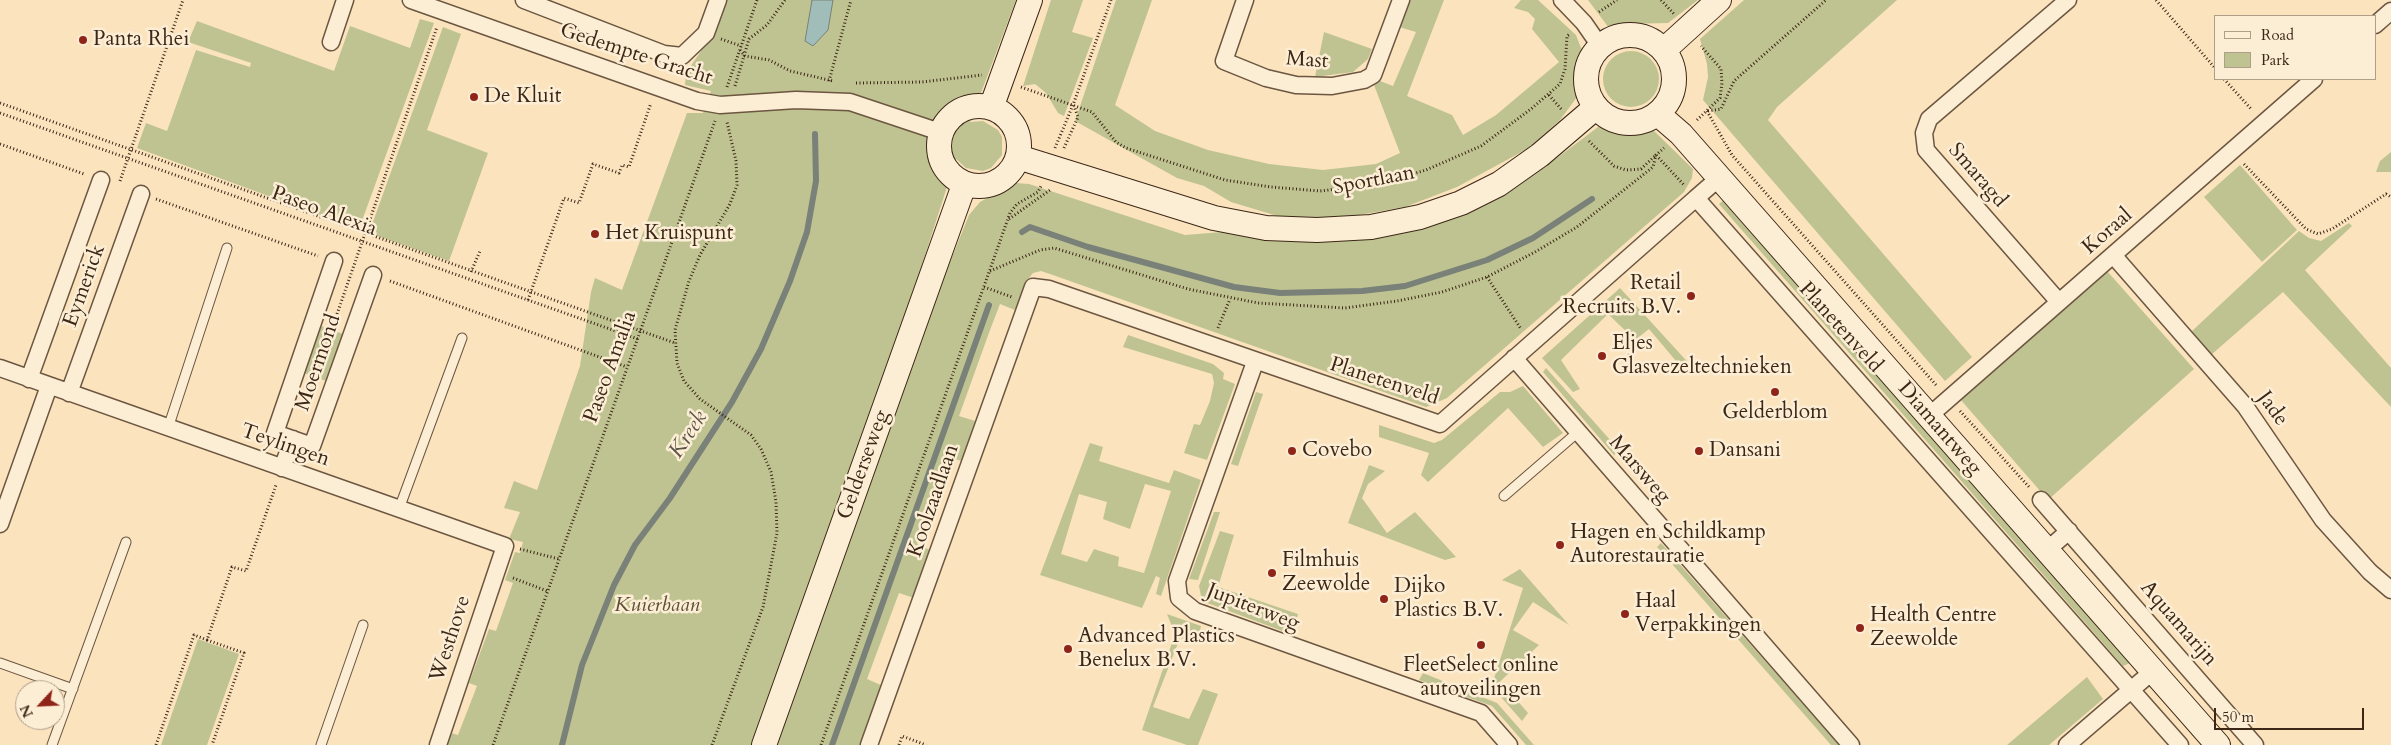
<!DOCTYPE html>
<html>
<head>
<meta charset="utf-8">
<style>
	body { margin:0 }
	#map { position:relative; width:2391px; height:745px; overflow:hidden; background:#fbe3be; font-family:Cardo,serif }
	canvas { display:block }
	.legend { position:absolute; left:2214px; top:15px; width:162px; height:65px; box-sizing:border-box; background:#fcedd5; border:1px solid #af9e89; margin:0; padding:6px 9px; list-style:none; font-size:15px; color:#3c2716 }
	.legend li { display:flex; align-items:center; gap:10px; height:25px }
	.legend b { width:25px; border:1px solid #af9e89 }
	.north { position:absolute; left:15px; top:680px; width:50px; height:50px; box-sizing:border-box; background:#fcedd5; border:1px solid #af9e89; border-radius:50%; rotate:245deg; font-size:14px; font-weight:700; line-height:20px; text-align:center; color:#3c2716 }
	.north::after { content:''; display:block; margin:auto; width:18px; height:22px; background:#8f2418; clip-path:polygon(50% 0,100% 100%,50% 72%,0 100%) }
	.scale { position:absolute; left:2214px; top:708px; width:150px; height:22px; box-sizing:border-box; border:2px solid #3c2716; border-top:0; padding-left:6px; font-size:15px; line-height:18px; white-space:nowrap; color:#3c2716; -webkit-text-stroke:4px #fcedd5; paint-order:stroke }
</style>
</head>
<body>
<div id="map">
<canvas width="2391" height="745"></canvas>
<ul class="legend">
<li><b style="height:6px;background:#fcedd5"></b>Road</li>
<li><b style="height:14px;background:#bfc391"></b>Park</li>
</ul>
<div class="north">N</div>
<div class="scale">50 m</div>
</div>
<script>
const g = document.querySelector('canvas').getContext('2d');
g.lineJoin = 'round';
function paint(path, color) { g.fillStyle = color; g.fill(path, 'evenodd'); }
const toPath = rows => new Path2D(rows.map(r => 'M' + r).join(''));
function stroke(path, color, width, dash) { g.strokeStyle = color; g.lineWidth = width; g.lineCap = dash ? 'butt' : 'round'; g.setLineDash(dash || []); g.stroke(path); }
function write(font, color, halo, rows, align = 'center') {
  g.font = font + ' Cardo,serif'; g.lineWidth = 5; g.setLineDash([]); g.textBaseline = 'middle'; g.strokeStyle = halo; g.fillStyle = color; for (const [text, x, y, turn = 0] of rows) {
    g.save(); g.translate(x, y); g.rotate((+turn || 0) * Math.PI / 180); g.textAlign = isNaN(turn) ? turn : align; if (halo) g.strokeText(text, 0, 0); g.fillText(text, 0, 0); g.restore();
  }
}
paint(toPath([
	[725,0,1016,0,970,122,983,121,998,130,1002,137,1002,155,991,168,983,171,966,168,956,159,902,327,753,745,447,745,451,733,458,735,477,686,469,683,489,629,496,631,513,583,505,580,515,552,520,553,523,542,509,539,520,512,504,508,514,481,537,490,580,366,591,292,595,278,622,290,687,113,703,113,711,91,685,85,686,73,712,35],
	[1051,0,1083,0,1072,32,1093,38,1064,116,1058,113,1046,93,1035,84,1023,86],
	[1116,0,1152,0,1115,105,1155,131,1208,150,1269,164,1323,170,1376,164,1400,153,1374,85,1380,81,1393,86,1416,32,1399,27,1409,0,1444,0,1407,96,1452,115,1463,135,1496,115,1559,62,1532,29,1535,19,1528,12,1514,8,1521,0,1538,0,1576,35,1583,53,1577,75,1577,97,1560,120,1527,149,1457,187,1405,207,1359,215,1314,219,1284,218,1231,202,1204,186,1177,178,1075,121],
	[1588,0,1698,0,1668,23,1623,24,1609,28],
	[1744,0,1897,0,1777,107,1768,120,1972,357,1945,381,1703,100,1708,77,1707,64,1700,39],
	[420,19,434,23,359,229,137,148,146,123,167,131,196,50,250,67,251,63,188,42,197,21,334,71,350,26,410,48],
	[443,27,461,34,427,130,488,153,449,261,369,233],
	[1324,32,1372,49,1368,59,1353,72,1315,77],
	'1603 79a28 28 0 1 1 56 0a28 28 0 1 1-56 0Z',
	[1598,127,1633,130,1652,129,1693,169,1692,178,1684,192,1447,398,1426,407,1050,274,1041,271,1033,273,1029,278,1015,310,1000,304,990,330,959,416,975,421,962,461,947,457,917,544,930,550,914,598,899,593,867,679,883,686,861,745,777,745,931,309,969,215,980,202,1015,183,1029,184,1185,235,1222,232,1248,236,1499,194,1549,164],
	[2391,152,2391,172,2376,172,2380,161],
	[2240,165,2297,230,2262,262,2204,197],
	[1726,198,2130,663,2123,666,1719,204],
	[2349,223,2352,226,2305,270,2391,368,2391,407,2283,292,2211,355,2192,331,2299,231,2309,238,2321,241],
	[2107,271,2194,369,2048,500,1960,399],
	[1620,288,1694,369,1687,374,1649,329,1635,340,1608,314,1561,360,1580,389,1573,392,1542,358],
	[318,325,346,335,329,382,301,372],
	[1128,335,1213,364,1224,373,1223,379,1235,384,1207,460,1184,453,1194,424,1200,425,1210,401,1214,383,1212,374,1123,347],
	[1546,368,1620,451,1614,455,1543,372],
	[1523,386,1563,433,1543,447,1508,408,1428,482,1421,475,1429,453,1379,437,1379,425,1434,443,1442,440,1500,392,1510,392],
	[1256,392,1263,394,1238,466,1231,464],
	[1090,443,1103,447,1099,461,1169,483,1174,470,1201,480,1161,596,1156,594,1160,578,1156,576,1142,608,1040,575],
	[1145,484,1171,491,1144,573,1118,566,1119,557,1094,549,1087,562,1061,554,1079,494,1107,502,1103,519,1130,529],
	[1369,465,1385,471,1368,484,1362,498,1387,533,1415,512,1456,557,1445,560,1348,523],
	[1214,512,1220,512,1198,580,1189,579],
	[1220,531,1234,535,1218,587,1298,614,1293,635,1202,601,1199,586],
	[1661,543,1839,745,1831,745,1657,547],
	[1520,569,1569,625,1533,602,1513,630,1539,645,1490,691,1523,588,1502,580],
	[1167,614,1201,626,1198,640,1180,638,1153,707,1189,719,1203,689,1218,694,1198,745,1187,745,1142,730,1175,634],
	[198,639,239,654,207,745,161,745],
	[1423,673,1497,703,1534,745,1526,745,1492,706,1419,680],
	[2087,677,2103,699,2049,745,2007,745],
	[1513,684,1519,691,1515,698,1528,713,1522,721,1501,697]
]), '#bfc391');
const water = toPath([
	[812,0,833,0,828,30,813,46,805,41,812,0]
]);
paint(water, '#a1bdba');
stroke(water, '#798178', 1);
stroke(toPath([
	[1022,232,1030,227,1088,247,1234,287,1280,293,1362,291,1405,286,1487,260,1533,238,1592,199],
	[562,745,582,665,614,585,635,545,670,498,732,402,761,349,790,281,807,232,816,181,815,134],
	[832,745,989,305]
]), '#798178', 6);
const lane = toPath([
	[168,428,227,248],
	[1504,496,1578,432],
	[399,509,462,338],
	[0,663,73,689],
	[52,745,126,542],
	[321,745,363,625]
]);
const street = toPath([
	[411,0,697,101,720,105,796,100,850,102,940,132],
	[524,0,664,54,682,56,706,33,718,0],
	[1245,0,1224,61,1266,78,1296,85,1332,86,1364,80,1373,75,1401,0],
	[1562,0,1584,23,1600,46],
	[2375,25,2391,11],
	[331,42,345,0],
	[1696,198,1719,178],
	[2113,255,2245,406,2323,520,2370,572,2391,590],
	[334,261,275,433,312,446,373,275],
	[2059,302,1926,150,1924,133,1929,119,2068,0],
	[1514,358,1851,745],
	[1255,362,1177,581,1179,598,1195,611,1481,713,1509,745],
	[0,368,505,546,438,745],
	[29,379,101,180],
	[69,393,141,194],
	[1929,416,2314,79],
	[282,468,293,439],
	[2041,500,2255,745],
	[0,524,49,386],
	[2047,550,2069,531],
	[869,745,1033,287,1049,289,1440,424,1696,198,2180,745],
	[2067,745,2153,671]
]);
const secondary = toPath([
	'1586 79a44 44 0 1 1 88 0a44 44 0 1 1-88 0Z',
	[1664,50,1719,0],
	'939 146a40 40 0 1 1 80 0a40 40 0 1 1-80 0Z',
	[991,108,1030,0],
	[1659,115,1681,134,2218,745],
	[1018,157,1214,218,1266,228,1317,230,1371,227,1420,217,1461,203,1499,184,1540,155,1595,108],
	[764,745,964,185]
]);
stroke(lane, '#6c5640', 11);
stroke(street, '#6c5640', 19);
stroke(secondary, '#3c2716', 26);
stroke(toPath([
	[1661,0,1674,14],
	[2156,0,2215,68],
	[1599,12,1617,0],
	[721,39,741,46],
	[740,50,745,56,769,60,790,71,833,81],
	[2224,79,2252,110],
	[829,81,851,0],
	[856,83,922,82,982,75],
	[735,86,749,39,767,25,785,0],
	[727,87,757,0],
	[1021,87,1092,112,1116,142,1126,148,1225,180,1271,187,1320,191,1379,184,1426,170,1481,146,1531,109,1560,84,1565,69,1567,36,1570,34],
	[1549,95,1562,110],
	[0,103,675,343],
	[1707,111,1732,155,1937,386],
	[1708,111,1721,109,1734,81,1826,0],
	[0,113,638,339],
	[1697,120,1720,98,1722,83,1721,69,1701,46],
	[1589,141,1614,166,1626,170,1641,169,1656,155,1685,186],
	[0,144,84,174],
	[1055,148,1073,105,1111,0],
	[1064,148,1078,117,1074,106],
	[2244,164,2306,229,2318,234,2332,229,2386,194,2391,197],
	[120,181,183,0],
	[156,199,318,256],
	[1009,219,1050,190],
	[990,271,1040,250,1054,248,1188,289,1258,303,1345,308,1397,301,1442,292,1487,277,1535,252,1577,227,1653,167,1656,155,1664,148],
	[471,272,480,251],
	[1487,277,1521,329],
	[390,281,627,367],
	[984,287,1012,297],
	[528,300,564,198,579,203,593,164,619,173,622,165,629,167,651,103],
	[337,314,437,27],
	[1218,328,1230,299],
	[1960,411,2030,488],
	[520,549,559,559],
	[513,578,547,591],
	[207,640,244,653,212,745],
	[156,745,194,635,207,640,232,567,246,571,276,485],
	[493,745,715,121],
	[712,745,763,607,777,533,776,502,771,472,761,449,751,435,700,399,684,381,677,363,675,330,689,281,700,255,730,204,737,185,736,161,727,122],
	[821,745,1010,213,1017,204,1038,192,1041,186],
	[899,745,902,736,926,745]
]), '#3c2716', 3, [1, 2.5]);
stroke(lane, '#fcedd5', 9);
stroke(street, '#fcedd5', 16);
stroke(secondary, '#fcedd5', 24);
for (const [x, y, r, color] of [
	[83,40,5,"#8f2418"],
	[474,97,5,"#8f2418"],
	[595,234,5,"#8f2418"],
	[1691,296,5,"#8f2418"],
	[1602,356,5,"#8f2418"],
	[1775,392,5,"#8f2418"],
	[1292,451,5,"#8f2418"],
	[1699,451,5,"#8f2418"],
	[1560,545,5,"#8f2418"],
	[1272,573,5,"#8f2418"],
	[1384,599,5,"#8f2418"],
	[1625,614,5,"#8f2418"],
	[1860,628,5,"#8f2418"],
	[1481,645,5,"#8f2418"],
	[1068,649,5,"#8f2418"]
]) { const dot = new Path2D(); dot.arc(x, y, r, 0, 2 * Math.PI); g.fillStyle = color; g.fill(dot); stroke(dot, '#fcedd5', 2); }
write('21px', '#3c2716', '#fcedd5', [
	["Panta Rhei",93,40],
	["De Kluit",484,97],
	["Het Kruispunt",605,234],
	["Retail",1681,284,"right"],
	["Recruits B.V.",1681,308,"right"],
	["Eljes",1612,344],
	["Glasvezeltechnieken",1612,368],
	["Gelderblom",1775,413,"center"],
	["Covebo",1302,451],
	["Dansani",1709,451],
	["Hagen en Schildkamp",1570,533],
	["Autorestauratie",1570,557],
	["Filmhuis",1282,561],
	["Zeewolde",1282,585],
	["Dijko",1394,587],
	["Plastics B.V.",1394,611],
	["Haal",1635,602],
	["Verpakkingen",1635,626],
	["Health Centre",1870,616],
	["Zeewolde",1870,640],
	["Advanced Plastics",1078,637],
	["Benelux B.V.",1078,661],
	["FleetSelect online",1481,666,"center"],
	["autoveilingen",1481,690,"center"]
], 'left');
write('21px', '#3c2716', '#fcedd5', [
	["Gedempte Gracht",636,55,18],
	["Mast",1307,61,4],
	["Smaragd",1977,176,49],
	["Sportlaan",1374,181,-11],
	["Paseo Alexia",324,212,20],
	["Koraal",2108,232,-41],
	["Eymerick",85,286,-70],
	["Planetenveld",1840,328,48],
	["Moermond",319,363,-71],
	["Paseo Amalia",611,367,-70],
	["Planetenveld",1384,382,18],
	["Jade",2272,409,54],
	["Diamantweg",1939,429,49],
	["Teylingen",285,446,19],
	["Gelderseweg",864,465,-70],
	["Marsweg",1639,470,49],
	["Koolzaadlaan",934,501,-71],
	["Jupiterweg",1253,608,21],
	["Aquamarijn",2178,624,49],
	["Westhove",451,639,-72]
]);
write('italic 21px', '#5d4e35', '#fcedd5', [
	["Kuierbaan",657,606]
]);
write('italic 22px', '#5a5447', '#fcedd5', [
	["Kreek",689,435,-57]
]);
</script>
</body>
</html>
